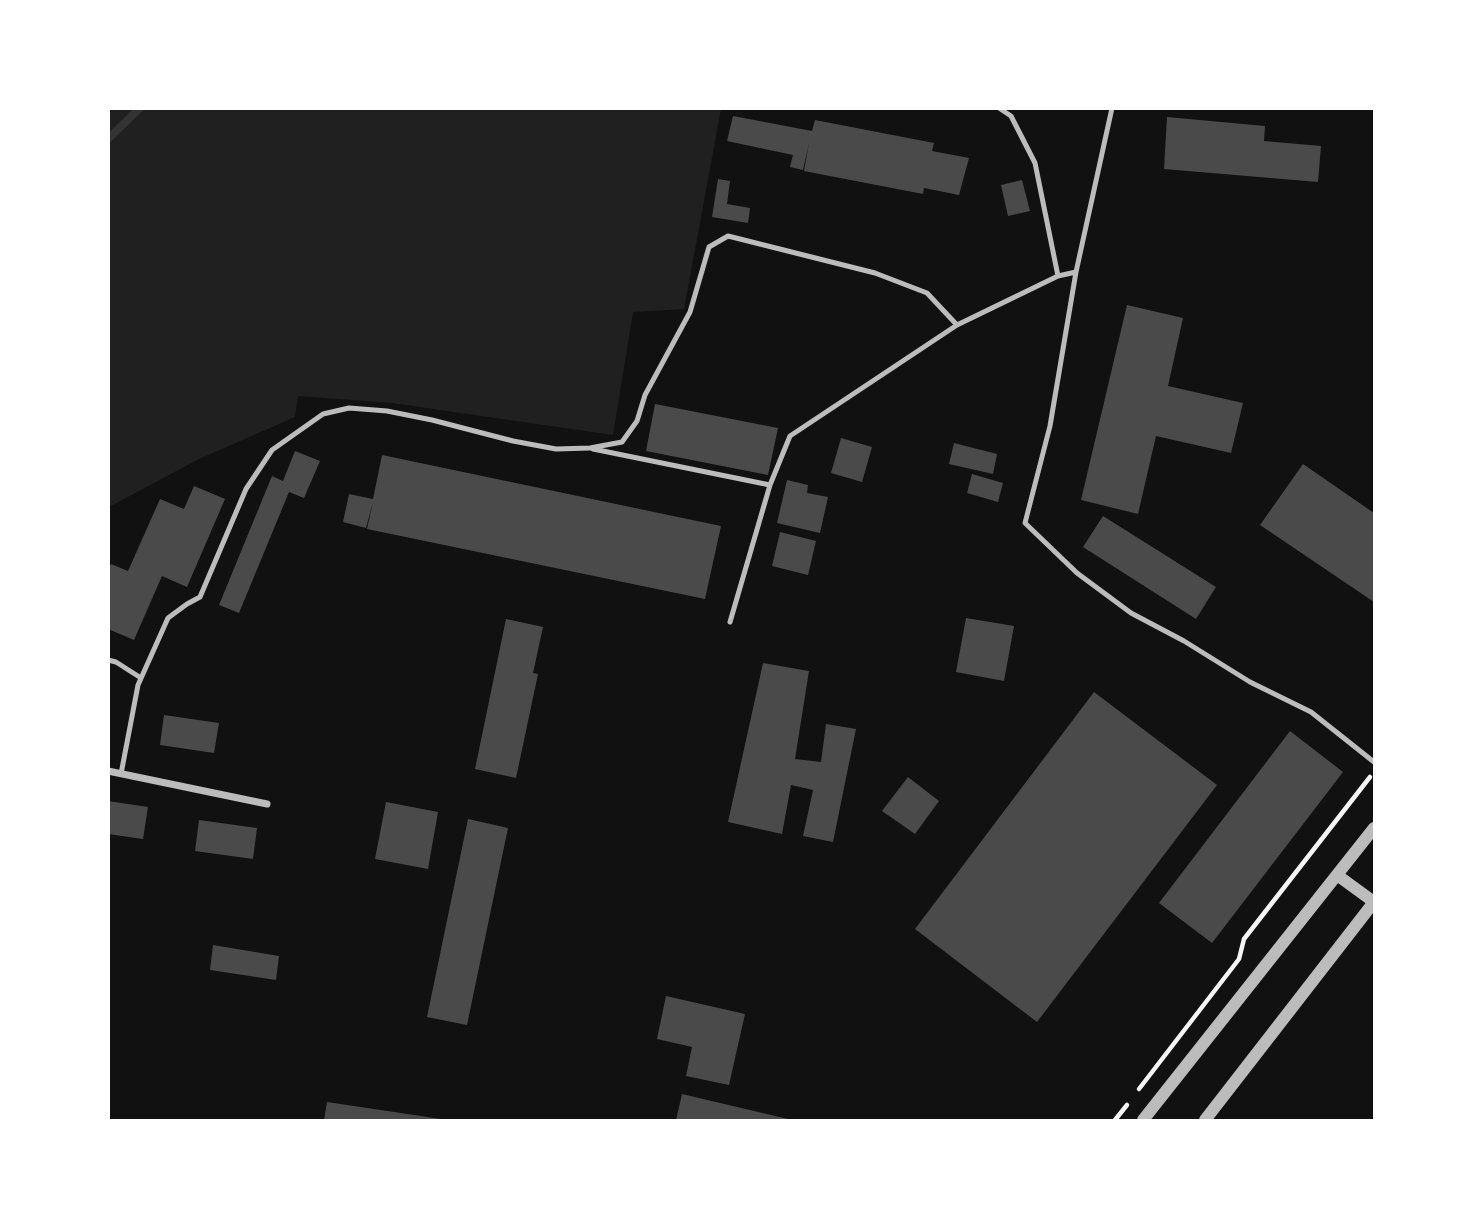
<!DOCTYPE html>
<html>
<head>
<meta charset="utf-8">
<style>
	body { margin:0 }
	#map { position:relative; width:1483px; height:1229px; overflow:hidden; background:#111; font-family:Cabin,sans-serif }
	canvas { display:block }
	.frame { position:absolute; inset:0; border:110px solid #fff; pointer-events:none }
</style>
</head>
<body>
<div id="map">
<canvas width="1483" height="1229"></canvas>
<div class="frame"></div>
</div>
<script>
const g = document.querySelector('canvas').getContext('2d');
g.lineJoin = 'round';
function paint(path, color) { g.fillStyle = color; g.fill(path, 'evenodd'); }
const toPath = rows => new Path2D(rows.map(r => 'M' + r).join(''));
function stroke(path, color, width, dash) { g.strokeStyle = color; g.lineWidth = width; g.lineCap = dash ? 'butt' : 'round'; g.setLineDash(dash || []); g.stroke(path); }
paint(toPath([
	[109,108,721,108,721,109,684,309,633,312,613,435,392,403,298,396,295,417,199,459,109,507]
]), '#202020');
stroke(toPath([
	[108,139,140,108]
]), '#333', 8);
paint(toPath([
	[733,116,812,131,815,120,934,143,932,151,969,158,959,195,924,188,923,194,804,171,809,143,803,170,790,167,793,155,727,141],
	[1167,117,1265,126,1264,141,1321,146,1318,182,1164,169],
	[718,179,730,181,727,204,750,208,748,223,712,217],
	[1022,180,1030,211,1008,216,1001,185],
	[1127,305,1183,318,1168,386,1243,403,1231,453,1156,436,1138,514,1081,500],
	[655,404,778,428,768,475,646,451],
	[841,438,872,447,862,482,831,473],
	[954,443,997,454,993,474,949,464],
	[295,451,320,461,304,498,289,492,239,613,219,605,272,476,283,481],
	[382,455,721,526,705,599,367,529,373,502,366,528,343,522,349,494,373,499],
	[1303,464,1374,513,1374,602,1260,525],
	[972,474,1003,483,998,502,967,493],
	[787,480,808,485,807,493,828,497,820,533,777,523],
	[194,486,225,499,187,587,162,576,134,640,108,629,108,570,111,564,128,571,160,499,184,509],
	[1103,516,1216,587,1196,619,1083,547],
	[780,532,816,541,808,575,772,566],
	[966,618,1014,626,1004,681,956,672],
	[506,619,543,627,533,673,538,674,516,778,475,769],
	[763,663,809,671,795,759,821,762,826,724,856,729,833,842,803,836,813,790,791,785,782,834,728,822],
	[1094,692,1217,785,1037,1022,915,929],
	[164,715,219,723,214,753,160,745],
	[1290,731,1343,772,1212,943,1159,903],
	[908,777,939,801,915,834,882,811],
	[108,801,148,807,143,839,108,834],
	[386,802,438,812,428,869,375,859],
	[468,819,508,828,467,1025,427,1017],
	[199,820,257,828,253,859,195,851],
	[213,945,279,956,276,980,210,970],
	[666,996,745,1014,729,1085,686,1076,692,1047,657,1039],
	[682,1094,788,1119,788,1120,676,1120],
	[327,1102,441,1119,441,1120,324,1120]
]), '#4a4a4a');
stroke(toPath([
	[1139,1089,1239,959,1244,939,1370,777],
	[1115,1120,1127,1105]
]), '#f5f5f5', 4.5);
stroke(toPath([
	[999,108,1011,116,1035,163,1058,276],
	[1112,108,1076,272,1050,426,1025,523,1077,573,1131,613,1184,641,1250,682,1311,712,1374,762],
	[593,449,770,485],
	[730,622,770,485,790,436,957,325,1058,276,1076,272],
	[108,660,116,662,141,678],
	[121,774,138,685,168,618,187,604,200,597,246,489,272,450,323,414,349,408,387,411,432,420,513,441,556,449,590,448,622,442,637,421,645,395,690,312,709,247,728,236,875,273,927,293,957,325]
]), '#bcbcbc', 5);
stroke(toPath([
	[108,771,267,804]
]), '#bcbcbc', 7);
stroke(toPath([
	[1337,875,1374,902],
	[1143,1120,1374,828],
	[1205,1120,1374,902]
]), '#bcbcbc', 12);
</script>
</body>
</html>
